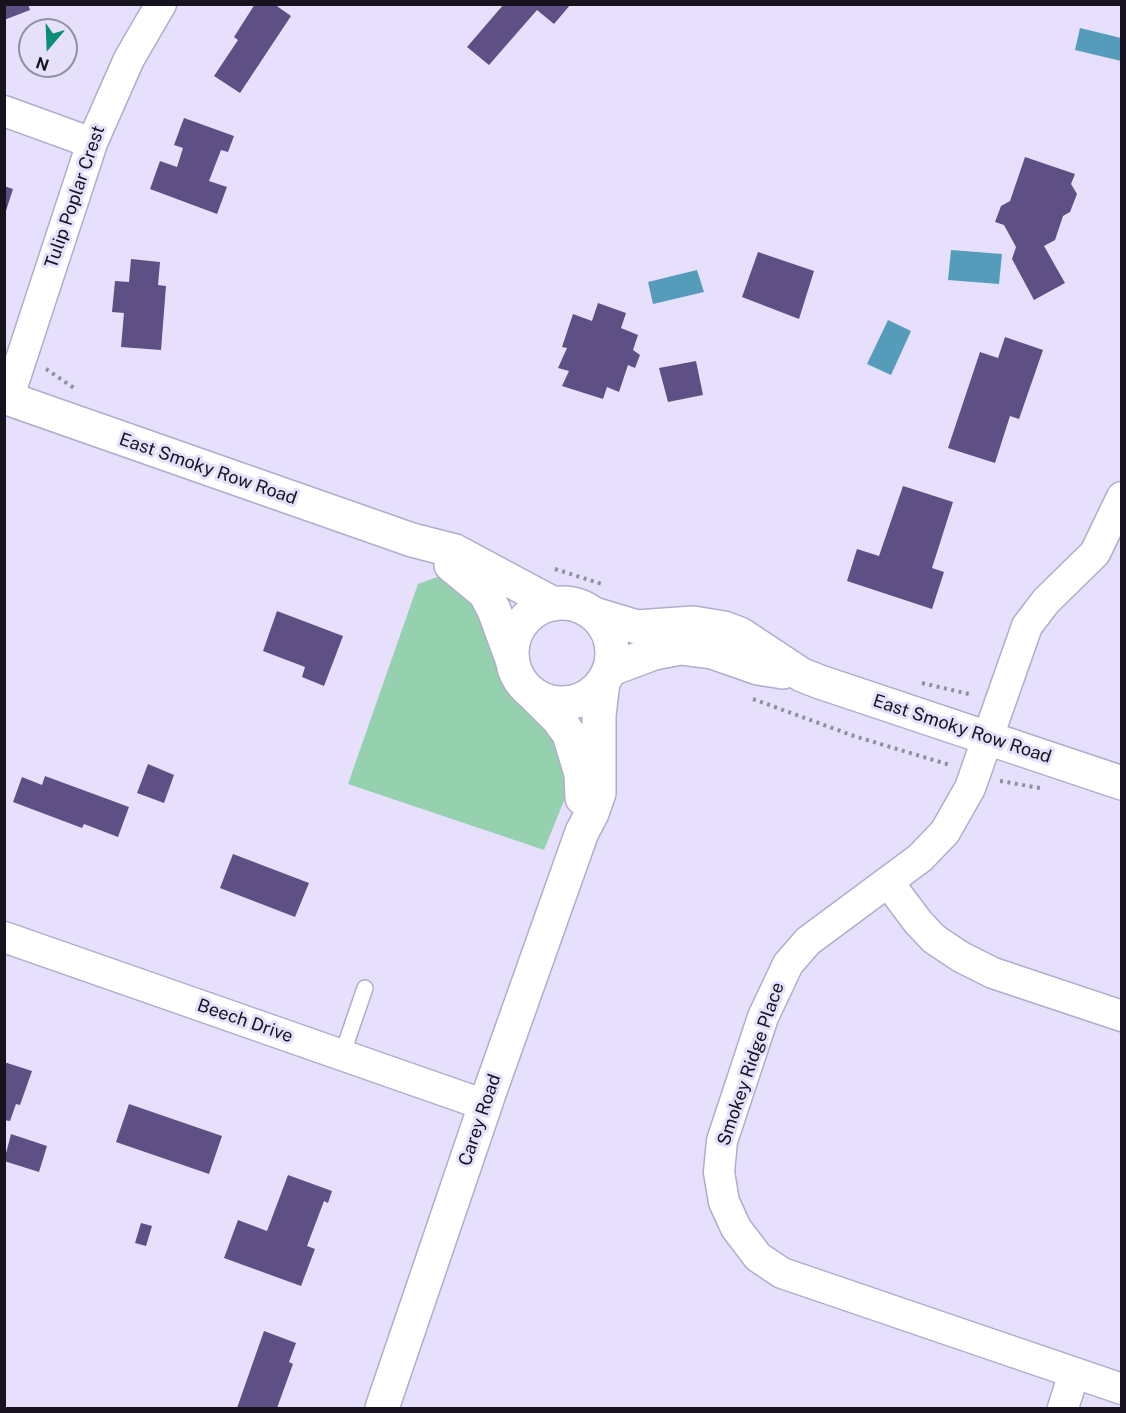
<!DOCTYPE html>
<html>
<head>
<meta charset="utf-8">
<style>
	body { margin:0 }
	#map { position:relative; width:1126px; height:1413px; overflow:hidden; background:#e6e0fd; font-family:"Public Sans",sans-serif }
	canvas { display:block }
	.frame { position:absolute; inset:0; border:6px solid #16131f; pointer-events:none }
	.north { position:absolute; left:18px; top:18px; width:60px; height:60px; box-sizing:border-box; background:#e6e0fd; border:2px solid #938ea4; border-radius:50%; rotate:199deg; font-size:16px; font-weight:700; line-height:24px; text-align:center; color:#16131f }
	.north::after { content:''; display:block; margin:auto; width:21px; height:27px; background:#098f78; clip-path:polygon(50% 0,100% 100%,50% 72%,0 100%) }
</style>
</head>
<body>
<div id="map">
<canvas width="1126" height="1413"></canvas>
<div class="frame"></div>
<div class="north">N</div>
</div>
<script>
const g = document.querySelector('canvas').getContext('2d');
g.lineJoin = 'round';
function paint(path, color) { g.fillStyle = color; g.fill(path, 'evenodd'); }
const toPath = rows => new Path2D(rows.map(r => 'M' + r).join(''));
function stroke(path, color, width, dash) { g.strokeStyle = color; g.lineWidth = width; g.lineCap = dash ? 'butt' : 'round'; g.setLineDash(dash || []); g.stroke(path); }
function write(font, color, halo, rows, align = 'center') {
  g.font = font + ' "Public Sans",sans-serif'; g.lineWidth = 6; g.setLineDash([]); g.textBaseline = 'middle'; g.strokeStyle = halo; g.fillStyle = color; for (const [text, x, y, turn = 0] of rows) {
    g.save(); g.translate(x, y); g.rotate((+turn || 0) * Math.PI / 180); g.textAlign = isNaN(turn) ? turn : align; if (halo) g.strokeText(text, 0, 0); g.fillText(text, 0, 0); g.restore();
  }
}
paint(toPath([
	[448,573,473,595,488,629,506,688,545,724,559,753,568,791,544,850,348,784,418,584]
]), '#96d1af');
paint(toPath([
	[1080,28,1121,38,1121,61,1075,50],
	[951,250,1002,254,999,284,948,280],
	[697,270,704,292,653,304,648,282],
	[888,320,911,331,891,375,867,364]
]), '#559bba');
paint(toPath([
	[4,4,28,4,30,10,4,20],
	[255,4,274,4,291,16,240,93,214,76,238,40,234,37],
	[504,4,571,4,554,24,537,10,489,65,467,47],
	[184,118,234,136,228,152,221,150,209,181,227,187,217,214,150,189,160,161,177,167,183,148,174,145],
	[1025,157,1075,174,1071,184,1077,194,1070,212,1063,216,1055,240,1044,246,1065,283,1034,300,1012,259,1016,247,1004,225,995,222,1001,206,1010,201],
	[4,186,13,189,5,214,4,214],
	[758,252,814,271,799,319,742,297],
	[131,259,160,262,158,285,166,286,161,350,121,347,124,313,112,312,115,281,129,282],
	[598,303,626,313,621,328,638,335,633,350,640,355,635,368,628,365,619,392,607,387,603,399,562,386,569,371,558,368,567,348,562,347,573,314,592,321],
	[1005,337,1043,350,1019,419,1010,416,995,463,948,448,980,352,998,358],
	[696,361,703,395,668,402,659,368],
	[903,486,953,502,932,568,944,572,932,609,847,581,857,549,879,556],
	[277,611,343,636,324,686,302,677,305,667,263,651],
	[148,764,174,775,164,803,137,793],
	[45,776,129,807,118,837,84,824,82,828,13,802,22,777,42,785],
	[233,854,309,883,295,917,220,888],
	[4,1062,32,1071,20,1105,16,1104,10,1121,4,1120],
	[129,1104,222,1136,209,1174,116,1142],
	[11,1134,47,1146,39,1172,4,1161],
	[288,1175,332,1191,328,1203,324,1201,307,1246,315,1249,301,1286,224,1258,238,1220,267,1231],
	[141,1223,152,1226,146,1246,135,1243],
	[264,1331,296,1343,289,1362,293,1364,277,1408,237,1408]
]), '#5e5084');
const lane = toPath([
	[342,1055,365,988]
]);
const street = toPath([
	[4,111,92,143],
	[8,399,92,143,129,59,161,4],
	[1122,497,1095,553,1046,601,1027,626,970,788,945,832,920,858,808,941,788,964,763,1017,722,1141,719,1172,724,1202,736,1228,758,1257,782,1273,1122,1389],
	[888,882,918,922,934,939,961,957,993,973,1122,1016],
	[4,937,485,1105],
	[1063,1408,1074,1373]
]);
const secondary = toPath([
	[4,397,412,540,455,551,554,604],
	[451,565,485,593,494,610,513,662],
	'512 653a50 50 0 1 1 100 0a50 50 0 1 1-100 0Z',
	[594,614,637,627,693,623,724,628,740,634,802,675,820,682,1122,783],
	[609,670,654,653,680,648,712,652,758,668,783,672],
	[533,694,558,719,569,734,581,774,582,798],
	[382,1408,490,1091,582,832,592,813,599,793,599,715,603,682]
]);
stroke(lane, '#b2abcd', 18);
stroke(street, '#b2abcd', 33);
stroke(secondary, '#b2abcd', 36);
stroke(toPath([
	[46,369,77,390],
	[555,569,602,584],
	[922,683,973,695],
	[753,699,854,736,950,765],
	[1000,781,1040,788]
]), '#918da3', 4, [3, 4.5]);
stroke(lane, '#fff', 15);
stroke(street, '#fff', 30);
stroke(secondary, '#fff', 33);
write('18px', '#16131f', '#e6e0fd', [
	["Tulip Poplar Crest",75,197,-71],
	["East Smoky Row Road",208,469,19],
	["East Smoky Row Road",962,729,18],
	["Beech Drive",245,1021,19],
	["Smokey Ridge Place",751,1064,-71],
	["Carey Road",480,1120,-71]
]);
</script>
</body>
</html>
